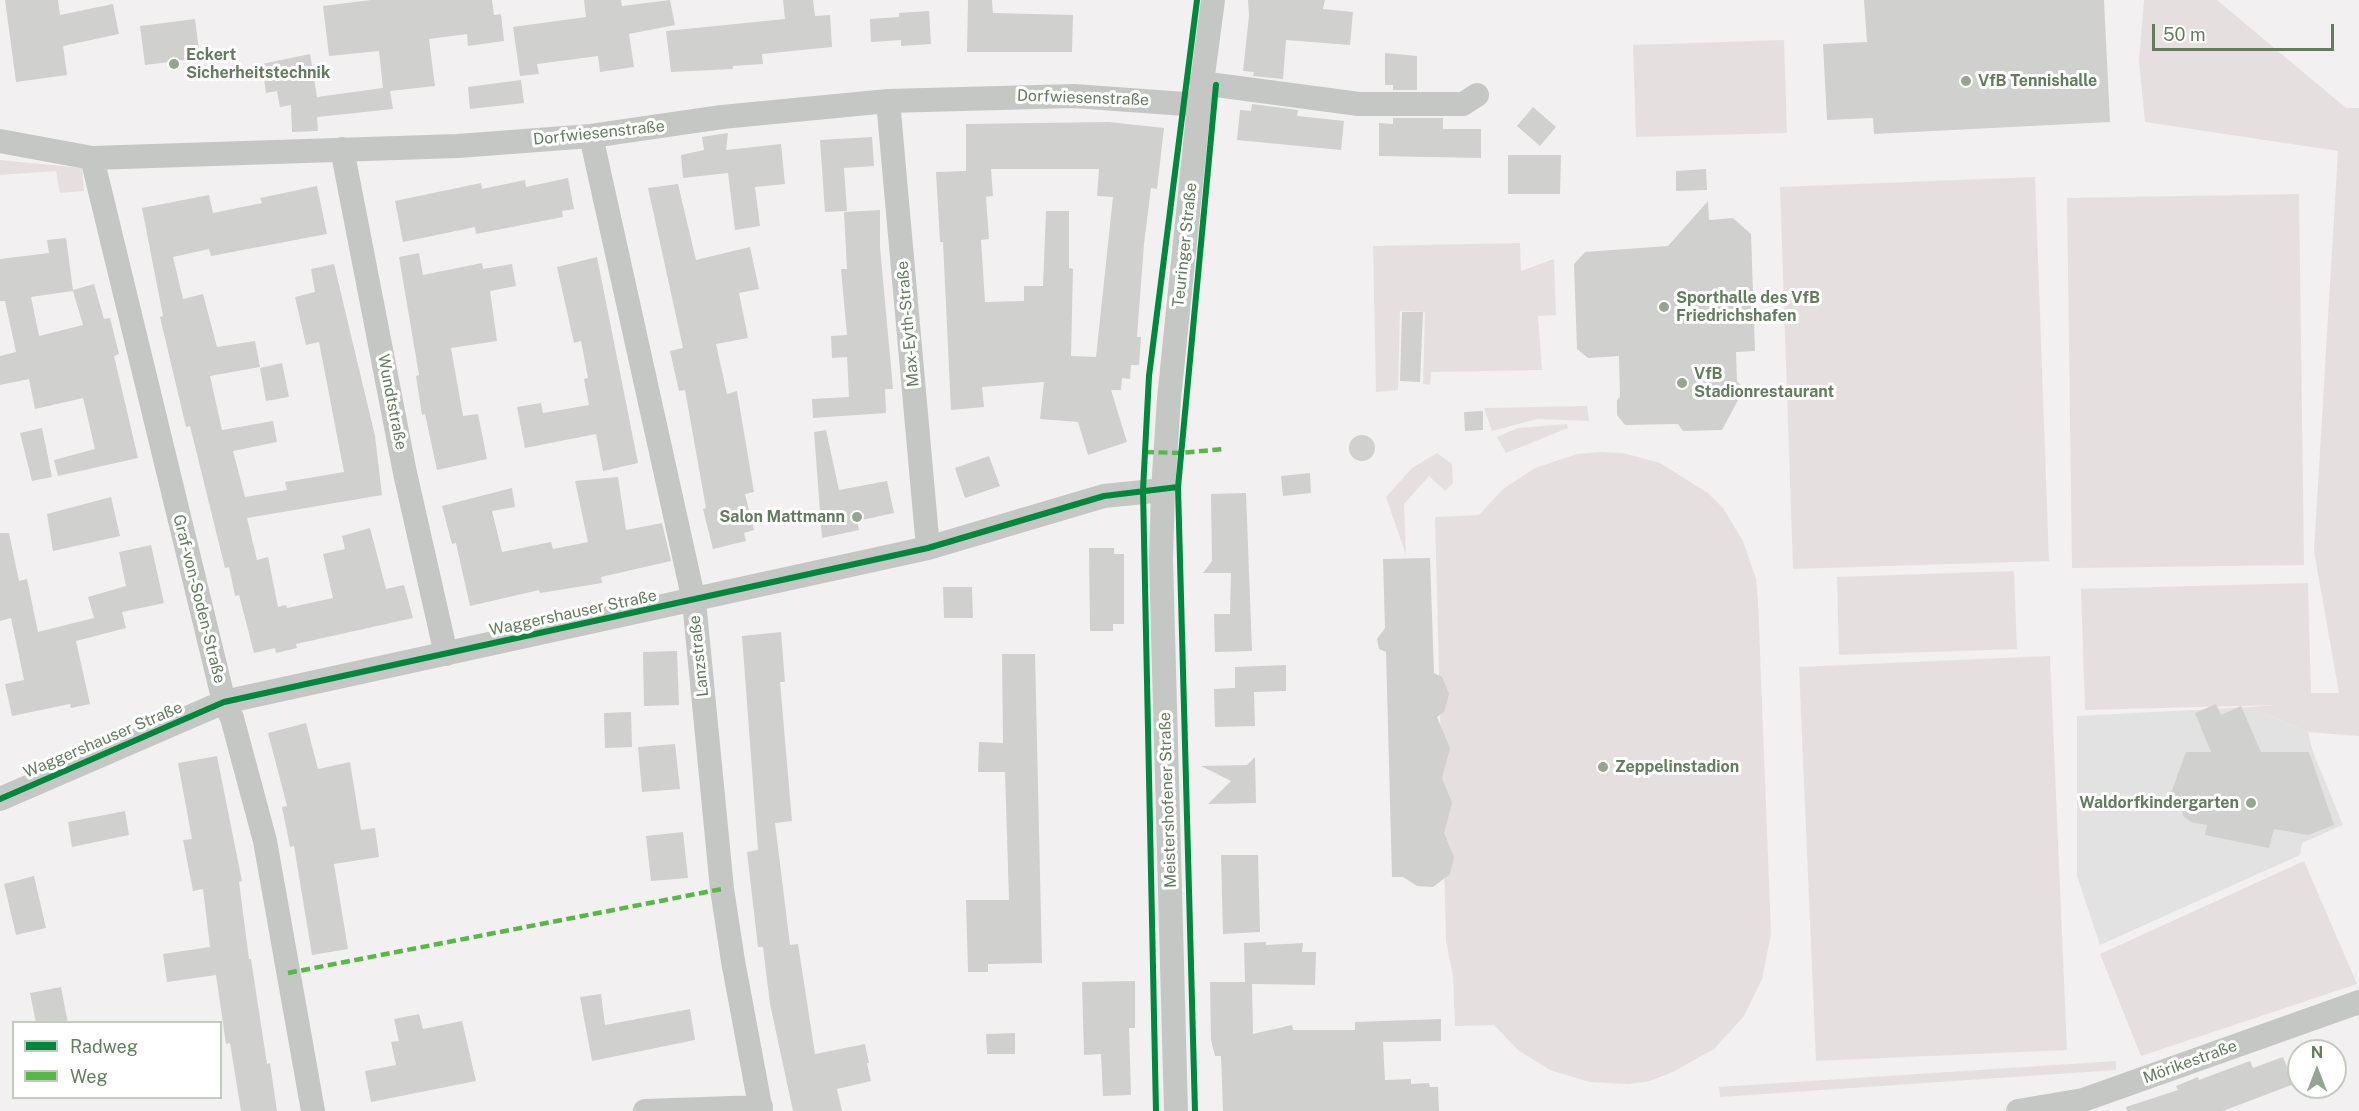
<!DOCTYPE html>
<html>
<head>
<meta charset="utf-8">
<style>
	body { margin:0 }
	#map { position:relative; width:2359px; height:1111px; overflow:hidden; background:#f3f0f2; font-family:"Public Sans",sans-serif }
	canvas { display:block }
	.legend { position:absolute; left:12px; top:1021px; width:210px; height:78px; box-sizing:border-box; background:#fff; border:2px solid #c1cbbe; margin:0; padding:8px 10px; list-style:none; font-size:18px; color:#637c5d }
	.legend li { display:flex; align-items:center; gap:12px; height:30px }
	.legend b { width:30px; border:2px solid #c1cbbe }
	.north { position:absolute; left:2287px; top:1039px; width:60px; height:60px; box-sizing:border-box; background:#fff; border:2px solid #c1cbbe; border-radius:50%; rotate:0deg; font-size:16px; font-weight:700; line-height:24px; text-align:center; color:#637c5d }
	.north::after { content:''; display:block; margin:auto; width:21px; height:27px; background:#95a591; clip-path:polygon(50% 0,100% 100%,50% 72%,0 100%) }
	.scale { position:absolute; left:2152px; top:24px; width:182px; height:27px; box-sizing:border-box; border:3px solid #637c5d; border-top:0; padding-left:8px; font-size:18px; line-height:21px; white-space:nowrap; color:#637c5d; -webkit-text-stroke:4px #fff; paint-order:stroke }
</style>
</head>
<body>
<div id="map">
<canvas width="2359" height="1111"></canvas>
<ul class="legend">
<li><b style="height:8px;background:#00873e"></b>Radweg</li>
<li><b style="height:8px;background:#59b648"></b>Weg</li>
</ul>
<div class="north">N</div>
<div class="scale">50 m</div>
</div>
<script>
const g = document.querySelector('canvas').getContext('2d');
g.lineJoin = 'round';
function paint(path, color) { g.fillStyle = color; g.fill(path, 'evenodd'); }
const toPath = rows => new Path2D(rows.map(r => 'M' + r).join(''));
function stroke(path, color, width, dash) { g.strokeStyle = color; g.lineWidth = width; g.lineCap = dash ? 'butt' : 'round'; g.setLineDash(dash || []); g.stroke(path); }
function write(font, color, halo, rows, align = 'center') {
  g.font = font + ' "Public Sans",sans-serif'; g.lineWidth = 6; g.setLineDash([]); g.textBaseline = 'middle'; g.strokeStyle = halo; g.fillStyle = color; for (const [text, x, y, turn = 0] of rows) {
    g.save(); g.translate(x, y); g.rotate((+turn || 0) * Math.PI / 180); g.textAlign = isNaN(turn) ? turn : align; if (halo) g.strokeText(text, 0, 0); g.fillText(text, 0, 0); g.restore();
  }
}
paint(toPath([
	[2250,707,2308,732,2313,752,2343,825,2302,843,2300,855,2100,945,2077,876,2077,716]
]), '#e3e2e2');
paint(toPath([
	[2144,0,2217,0,2346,108,2359,108,2359,736,2308,732,2250,707,2276,705,2085,710,2081,589,2308,583,2311,693,2339,693,2314,551,2338,151,2145,122,2139,61],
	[1784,40,1787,133,1636,137,1633,45],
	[0,160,82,168,84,191,60,193,56,171,0,175],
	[2035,177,2049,561,1793,569,1780,187],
	[2299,194,2304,565,2072,568,2067,198],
	[1520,243,1521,271,1554,259,1556,315,1538,316,1542,370,1431,372,1430,385,1423,384,1425,312,1400,311,1398,390,1376,392,1373,246],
	[1587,406,1589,421,1537,419,1492,431,1484,408],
	[1567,424,1568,428,1506,453,1497,437,1518,428],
	[1601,452,1623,453,1660,463,1708,493,1723,508,1743,541,1756,579,1758,601,1771,934,1762,979,1744,1016,1714,1049,1673,1072,1650,1081,1629,1084,1590,1082,1550,1070,1518,1050,1494,1025,1455,1026,1453,976,1446,941,1435,517,1479,515,1503,489,1535,468,1577,454],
	[1437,453,1452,464,1453,483,1445,491,1429,476,1404,504,1406,555,1386,497,1412,468],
	[2014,571,2017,649,1839,655,1837,577],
	[2050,656,2067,1050,1816,1061,1799,667],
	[2304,861,2357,984,2141,1056,2100,954],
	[2116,1061,2116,1070,1720,1097,1719,1087]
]), '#e6dfdf');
paint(toPath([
	[5,0,58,0,60,15,113,4,119,34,63,46,67,75,16,82],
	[371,0,492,0,494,15,501,14,504,41,468,46,467,34,429,39,435,86,390,91,393,109,317,117,318,131,292,132,291,105,280,107,277,91,266,93,262,64,310,54,317,97,383,88,379,51,329,56,323,6],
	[584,0,621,0,622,6,670,0,675,25,629,34,634,67,600,72,598,56,537,64,539,74,520,76,513,27,586,17],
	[783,0,813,0,815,16,830,15,832,47,762,54,763,64,733,66,733,69,671,72,666,31,785,19],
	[968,0,992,0,993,13,1073,15,1072,52,967,52],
	[1248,0,1325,0,1323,9,1353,12,1350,45,1286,40,1283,79,1253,76,1254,72,1243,71,1249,16],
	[1864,0,2104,0,2110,122,1874,134,1873,118,1827,120,1823,44,1867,42],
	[929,11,931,44,901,46,901,40,871,42,870,19,899,17,899,13],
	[195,19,200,58,145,65,140,26],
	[1385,53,1417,56,1417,90,1393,90,1393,85,1385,85],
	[521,80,524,103,470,109,468,87],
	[1252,104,1298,110,1297,116,1344,121,1341,150,1237,140,1240,110,1251,111],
	[1533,107,1556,127,1540,146,1517,126],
	[1393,118,1443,118,1443,129,1481,129,1481,158,1379,156,1379,123,1393,124],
	[1109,122,1164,128,1157,189,1151,188,1144,244,1137,337,1141,337,1139,365,1131,365,1130,379,1122,378,1121,390,1111,390,1127,442,1088,455,1078,422,1040,419,1044,382,982,387,984,407,951,410,943,242,940,242,936,172,966,171,966,124],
	[991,169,1099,169,1097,196,1113,197,1096,357,1071,356,1073,269,1069,268,1069,211,1046,211,1043,286,1024,286,1024,301,985,302,981,240,989,239,986,197,993,196],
	[728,133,726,150,781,144,785,184,755,187,760,226,735,230,728,173,683,178,681,155,704,150,702,137],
	[872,137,874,166,844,168,847,211,825,212,820,140],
	[1508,155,1561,155,1560,194,1508,194],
	[1706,169,1707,190,1676,191,1676,171],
	[568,178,574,209,562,211,563,217,476,234,475,227,403,242,395,201,481,183,482,189,525,180,526,187],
	[678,184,696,260,750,247,759,289,739,293,748,338,716,344,727,394,737,391,754,492,745,494,754,530,744,533,746,541,713,549,703,509,706,508,685,390,679,391,670,351,683,348,648,188],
	[317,186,327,234,211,256,209,249,173,257,183,299,203,294,217,347,255,341,260,367,210,376,222,430,273,421,277,442,233,451,245,497,287,490,285,482,344,472,319,342,306,345,295,297,315,292,311,269,334,264,375,436,382,495,247,518,257,560,268,557,278,607,286,605,287,608,333,598,323,554,345,549,342,536,370,528,386,589,404,585,413,618,296,644,297,648,276,653,275,648,254,653,239,595,235,596,229,567,225,568,190,426,186,427,160,317,163,316,142,208,209,195,213,213,262,203,260,198],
	[1708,201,1709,220,1733,218,1751,234,1755,351,1736,352,1737,381,1744,389,1722,430,1683,431,1678,424,1625,425,1617,415,1617,400,1620,397,1619,356,1588,358,1577,349,1574,264,1585,252,1668,246],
	[880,210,880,247,893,389,885,389,886,413,813,418,812,399,849,397,847,357,832,358,831,336,847,335,841,269,847,269,844,212],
	[66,238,73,290,94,284,104,319,110,318,119,354,114,356,138,458,58,476,54,460,95,449,83,398,35,409,29,379,0,385,0,356,16,352,5,301,0,301,0,259,49,253,47,240],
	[73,291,83,325,39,336,31,297],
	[419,253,423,275,482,263,483,269,512,264,516,286,490,291,497,341,451,348,463,416,478,414,487,459,437,470,425,414,422,415,416,376,419,375,399,257],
	[597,257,638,463,603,471,596,434,525,448,517,407,541,403,543,413,589,405,584,379,588,378,581,341,574,343,557,267],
	[1402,312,1423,312,1420,382,1400,381],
	[282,363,289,397,266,401,260,368],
	[1483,411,1483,430,1465,431,1464,412],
	[42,428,52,477,32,481,20,433],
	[826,430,839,490,887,481,894,513,857,521,859,530,822,538,814,432],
	'1349 448a13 13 0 1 1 26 0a13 13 0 1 1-26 0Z',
	[989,456,1000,486,965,498,955,468],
	[1310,473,1311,493,1283,496,1281,476],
	[618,477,626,530,662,523,671,561,601,577,602,583,540,593,539,590,470,606,456,543,452,544,442,506,512,488,515,507,492,511,502,552,551,542,553,549,588,542,575,481],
	[1246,493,1252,651,1215,652,1214,614,1230,614,1231,573,1203,573,1212,561,1211,494],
	[111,497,120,536,53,551,47,514],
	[0,533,9,533,19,581,27,579,38,632,94,618,88,597,126,586,119,552,151,545,164,603,122,612,126,628,76,641,90,704,71,708,70,704,12,716,5,684,24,680,11,618,0,621],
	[1089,548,1114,548,1114,554,1124,554,1124,624,1113,624,1113,631,1090,631],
	[1430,558,1434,673,1442,677,1449,694,1444,712,1437,717,1450,748,1442,778,1452,803,1444,833,1454,857,1450,874,1433,887,1417,886,1403,877,1392,877,1386,652,1379,649,1377,639,1385,628,1383,559],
	[943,587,972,587,973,618,944,618],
	[781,632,785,682,780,682,792,821,775,823,790,945,798,944,815,1054,865,1044,869,1063,867,1063,871,1081,837,1089,842,1111,793,1111,770,1004,763,947,758,947,747,852,758,850,742,636],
	[677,651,679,705,644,706,643,652],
	[1002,654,1035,654,1042,963,988,964,988,972,968,972,966,900,1009,900,1005,772,978,772,979,742,1003,743],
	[1286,665,1286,691,1254,692,1255,726,1215,727,1214,689,1235,688,1235,667],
	[2216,704,2221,715,2241,706,2261,752,2309,752,2334,825,2308,835,2274,829,2269,848,2205,835,2207,825,2191,822,2183,816,2182,806,2168,801,2186,752,2211,752,2195,713],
	[631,712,632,747,605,748,604,713],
	[306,723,318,769,350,762,361,830,375,828,379,857,334,864,348,949,312,955,294,846,290,847,282,807,287,806,268,733],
	[675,744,680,789,642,792,638,747],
	[217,756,242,881,239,882,249,959,251,959,267,1064,270,1063,277,1111,241,1111,230,1043,226,1044,216,975,167,982,163,954,210,947,203,889,193,891,183,840,192,839,178,763],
	[1255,757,1256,803,1208,804,1231,781,1201,766,1247,765],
	[125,811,129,835,72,847,68,822],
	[683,832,688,878,651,881,646,836],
	[1221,855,1258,855,1260,932,1223,934],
	[34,876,46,928,16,935,4,884],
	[1266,942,1266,945,1303,943,1302,952,1316,952,1315,985,1252,984,1253,1034,1292,1025,1293,1030,1355,1030,1355,1022,1441,1019,1441,1041,1383,1042,1385,1080,1411,1079,1411,1084,1429,1083,1430,1087,1438,1087,1439,1111,1223,1111,1221,1056,1215,1056,1211,1040,1210,982,1245,982,1244,943],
	[1135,981,1135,1028,1129,1028,1131,1095,1103,1096,1101,1054,1084,1055,1082,982],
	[61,987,68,1023,36,1023,30,993],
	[601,994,605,1025,690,1009,695,1040,592,1061,580,997],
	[419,1014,423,1029,462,1021,476,1081,371,1102,365,1071,396,1065,391,1042,399,1041,394,1019],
	[1015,1033,1015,1054,987,1054,986,1034],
	[2283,1057,2294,1084,2223,1111,2127,1111,2126,1107,2178,1090,2176,1086,2198,1077,2199,1080,2250,1061,2253,1068]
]), '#d0d0cf');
stroke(toPath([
	[1201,83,1359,104,1463,104,1477,95],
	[888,101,928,548],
	[591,136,694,601,722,889,733,961,761,1111],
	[0,141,92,158,458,146,591,136,722,117,888,101,1074,96,1199,105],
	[342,149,405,473,446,654],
	[92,158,224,702,232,718,265,841,313,1111],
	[0,799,224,702,928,548,1104,496,1163,490],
	[645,1111,761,1107],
	[1176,1111,1161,559,1163,490,1169,399,1199,105,1213,0],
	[2018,1111,2083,1100,2359,1002]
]), '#c5c7c5', 24);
stroke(toPath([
	[1145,452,1181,453,1224,449],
	[288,973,722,889]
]), '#59b648', 4.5, [9, 4.5]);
stroke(toPath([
	[0,799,224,702,928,548,1104,496,1178,487],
	[1156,1111,1143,490,1149,376,1197,0],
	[1195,1111,1178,487,1216,85]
]), '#00873e', 6);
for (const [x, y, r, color] of [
	[174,64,6,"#95a591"],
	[1966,81,6,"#95a591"],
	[1664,307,6,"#95a591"],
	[1682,383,6,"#95a591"],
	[857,517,6,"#95a591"],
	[1603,767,6,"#95a591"],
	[2251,803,6,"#95a591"]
]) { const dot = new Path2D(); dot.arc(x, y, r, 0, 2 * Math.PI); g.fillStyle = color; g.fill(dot); stroke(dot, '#fff', 2); }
write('bold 16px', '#637c5d', '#fff', [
	["Eckert",186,55],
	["Sicherheitstechnik",186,73],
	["VfB Tennishalle",1978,81],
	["Sporthalle des VfB",1676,298],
	["Friedrichshafen",1676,316],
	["VfB",1694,374],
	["Stadionrestaurant",1694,392],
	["Salon Mattmann",845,517,"right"],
	["Zeppelinstadion",1615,767],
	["Waldorfkindergarten",2239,803,"right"]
], 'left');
write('16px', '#637c5d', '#fff', [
	["Dorfwiesenstraße",1083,98,2],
	["Dorfwiesenstraße",599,133,-6],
	["Teuringer Straße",1185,245,-84],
	["Max-Eyth-Straße",908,324,-95],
	["Wundtstraße",392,402,79],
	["Graf-von-Soden-Straße",199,599,76],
	["Waggershauser Straße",573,613,-12],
	["Lanzstraße",699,656,-96],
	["Waggershauser Straße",103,740,-23],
	["Meistershofener Straße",1168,800,-92],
	["Mörikestraße",2190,1062,-20]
]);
</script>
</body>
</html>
